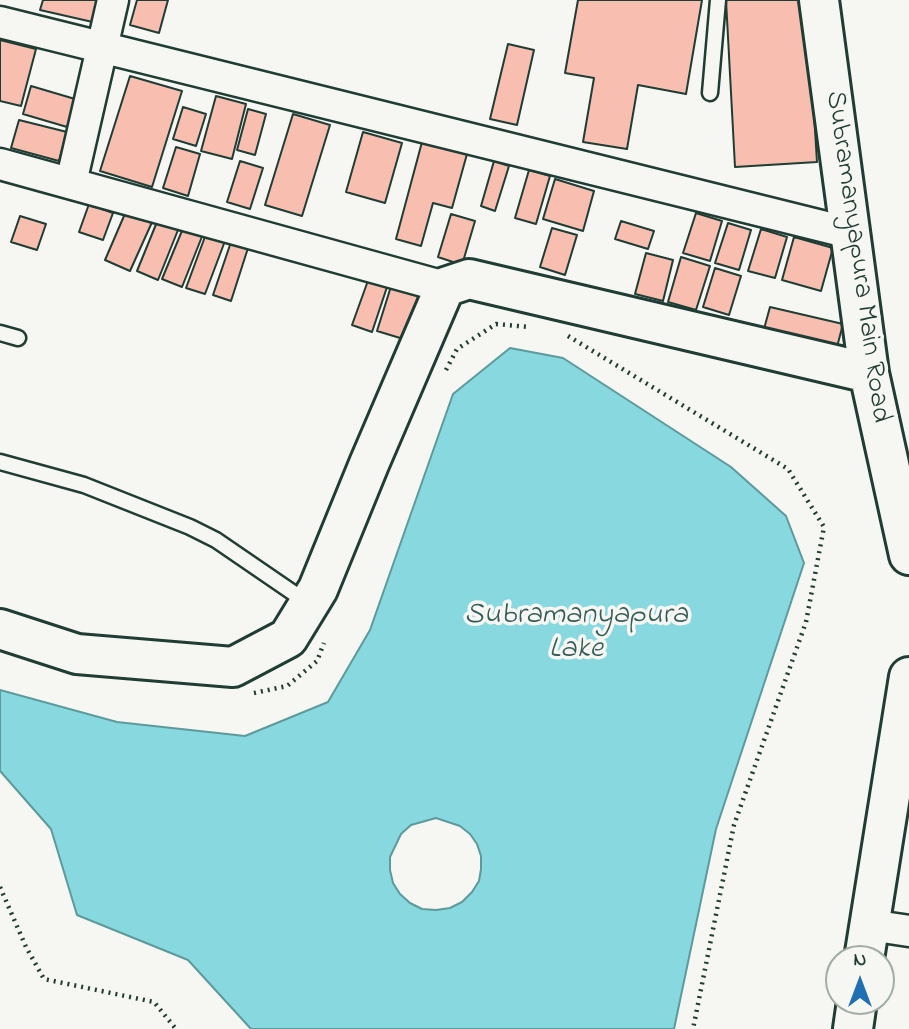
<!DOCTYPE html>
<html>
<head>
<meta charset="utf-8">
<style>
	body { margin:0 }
	#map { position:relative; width:909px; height:1029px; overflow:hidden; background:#f6f6f2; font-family:"Indie Flower",sans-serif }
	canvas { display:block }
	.north { position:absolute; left:825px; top:945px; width:70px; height:70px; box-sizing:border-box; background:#f6f6f2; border:2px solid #a0aca6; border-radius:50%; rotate:0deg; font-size:19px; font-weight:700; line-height:28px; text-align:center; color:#1f3d34 }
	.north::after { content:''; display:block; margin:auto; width:24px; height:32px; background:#1f6fb2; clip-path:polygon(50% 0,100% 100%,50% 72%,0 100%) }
</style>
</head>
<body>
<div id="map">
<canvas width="909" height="1029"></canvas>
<div class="north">N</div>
</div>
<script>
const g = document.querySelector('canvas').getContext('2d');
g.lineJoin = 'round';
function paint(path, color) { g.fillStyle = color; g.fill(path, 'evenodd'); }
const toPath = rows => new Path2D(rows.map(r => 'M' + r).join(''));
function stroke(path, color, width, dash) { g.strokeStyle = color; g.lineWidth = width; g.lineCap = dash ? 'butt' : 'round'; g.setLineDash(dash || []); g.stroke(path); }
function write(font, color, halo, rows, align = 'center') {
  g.font = font + ' "Indie Flower",sans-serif'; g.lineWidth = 7; g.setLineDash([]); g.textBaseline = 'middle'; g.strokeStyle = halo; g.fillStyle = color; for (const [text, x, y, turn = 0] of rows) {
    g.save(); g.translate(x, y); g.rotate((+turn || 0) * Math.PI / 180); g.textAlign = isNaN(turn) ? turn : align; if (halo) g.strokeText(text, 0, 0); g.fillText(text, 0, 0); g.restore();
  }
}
const water = toPath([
	[510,348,563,358,731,467,786,516,804,563,716,829,674,1029,251,1029,188,960,77,915,51,829,0,771,0,690,117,722,245,736,328,702,370,630,453,394,510,348],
	[436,818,460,826,470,834,477,844,481,856,481,869,479,881,472,892,462,902,450,908,436,910,422,909,410,903,400,894,393,883,390,870,390,857,401,834,411,825,436,818]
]);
paint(water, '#87d8df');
stroke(water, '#5d9a9b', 2);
const building = toPath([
	[43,0,102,0,97,23,40,10,43,0],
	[137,0,168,0,159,33,130,25,137,0],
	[578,0,702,0,686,94,638,85,627,149,583,142,594,78,565,73,578,0],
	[726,0,807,0,817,162,735,167,726,0],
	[0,40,36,49,21,106,0,101,0,40],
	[508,44,534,50,517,125,490,119,508,44],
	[130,76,182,91,152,187,100,171,130,76],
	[31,86,75,99,67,127,23,114,31,86],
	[216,96,246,104,232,159,201,151,216,96],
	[183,107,206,114,196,146,173,139,183,107],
	[248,109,266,114,255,155,237,150,248,109],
	[293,114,330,125,302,216,265,205,293,114],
	[19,120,67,132,59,161,11,148,19,120],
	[363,132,402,143,385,203,346,192,363,132],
	[422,142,467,154,452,208,433,203,421,246,396,239,422,142],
	[176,147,200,154,188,196,163,188,176,147],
	[240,161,263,168,250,209,227,202,240,161],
	[494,161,509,166,495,211,481,206,494,161],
	[529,170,550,176,536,224,515,218,529,170],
	[555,179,594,191,583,231,543,219,555,179],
	[89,204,113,213,103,240,79,232,89,204],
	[127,209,153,220,130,271,105,260,127,209],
	[696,213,722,221,710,261,683,253,696,213],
	[451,214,475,221,462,265,438,257,451,214],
	[20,216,46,224,37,250,11,242,20,216],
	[159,217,180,225,158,280,137,271,159,217],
	[621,221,654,231,648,249,615,239,621,221],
	[728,223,751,230,739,270,715,263,728,223],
	[184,226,203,234,182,287,162,279,184,226],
	[552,228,577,235,565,275,540,267,552,228],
	[761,229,787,237,775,278,748,271,761,229],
	[206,234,225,241,205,294,186,288,206,234],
	[794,237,833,248,821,291,782,280,794,237],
	[231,242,248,248,231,301,213,295,231,242],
	[646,253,673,260,663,301,635,294,646,253],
	[681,257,710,266,696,310,668,302,681,257],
	[715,268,741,276,729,315,703,307,715,268],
	[370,275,389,281,372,332,352,325,370,275],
	[393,280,426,290,410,341,377,331,393,280],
	[770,307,843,324,837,347,764,329,770,307]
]);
paint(building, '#f8bfb0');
stroke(building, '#1f3d34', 2);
const lane = toPath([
	[710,93,718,0],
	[0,333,18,338],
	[0,462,84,485,190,527,216,540,308,603]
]);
const street = toPath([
	[0,22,850,233],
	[0,164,445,287],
	[71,183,113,0],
	[869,925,909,931]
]);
const secondary = toPath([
	[819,0,869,373,909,555],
	[0,629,77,654,233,667,288,638,318,589,369,464,445,287,469,279,869,373],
	[864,959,909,677],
	[853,1029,857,1001]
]);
stroke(lane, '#1f3d34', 19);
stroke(street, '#1f3d34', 35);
stroke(secondary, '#1f3d34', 44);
stroke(toPath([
	[568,336,788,469,824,527,806,622,734,825,693,1029],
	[446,370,457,349,496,324,529,327],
	[254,693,287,686,317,661,324,643],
	[0,887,26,947,44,979,154,1002,176,1029]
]), '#1f3d34', 4.5, [2, 5]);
stroke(lane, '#f6f6f2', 14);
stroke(street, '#f6f6f2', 30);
stroke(secondary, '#f6f6f2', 38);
write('28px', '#1f3d34', '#f6f6f2', [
	["Subramanyapura Main Road",856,257,82]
]);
write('italic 30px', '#345c56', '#f6f6f2', [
	["Subramanyapura",576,617],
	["Lake",576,651]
]);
</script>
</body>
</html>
